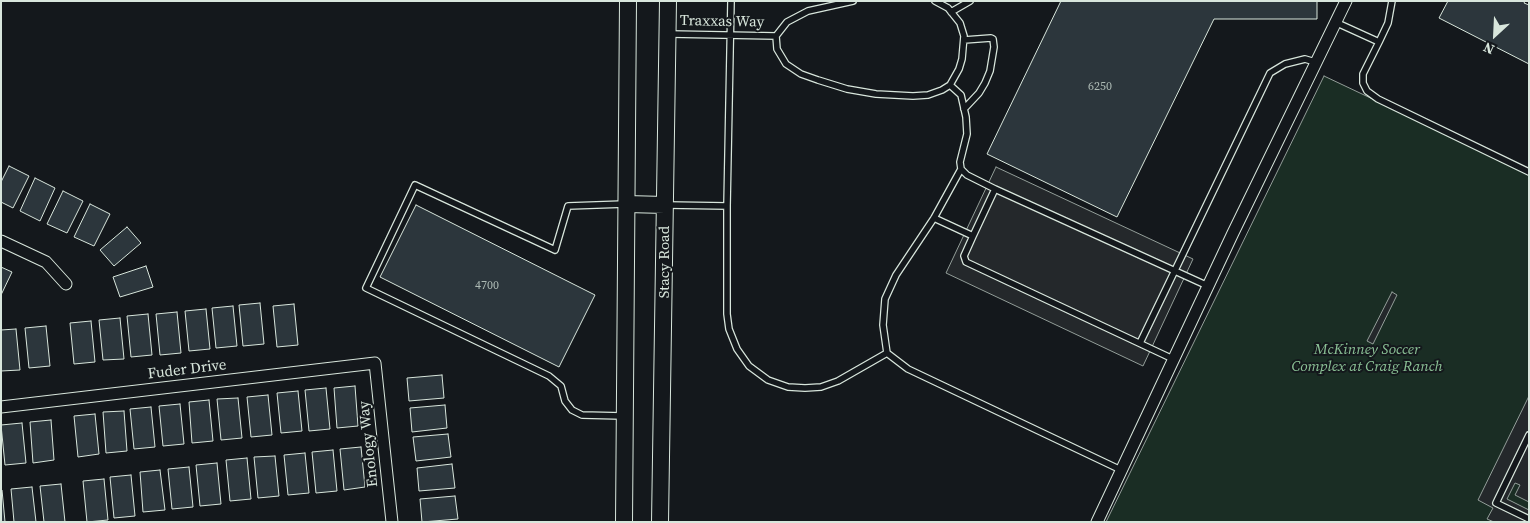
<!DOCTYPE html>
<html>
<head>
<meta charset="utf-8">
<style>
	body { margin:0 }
	#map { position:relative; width:1530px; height:523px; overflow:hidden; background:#14181c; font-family:"Source Serif 4",serif }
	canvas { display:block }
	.frame { position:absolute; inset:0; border:2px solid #d8e6dc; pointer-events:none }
	.north { position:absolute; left:1470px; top:10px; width:50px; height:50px; -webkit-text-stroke:4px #14181c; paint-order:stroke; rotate:205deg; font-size:14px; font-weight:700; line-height:20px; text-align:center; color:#d8e6dc }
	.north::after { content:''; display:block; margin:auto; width:18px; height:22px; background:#d8e6dc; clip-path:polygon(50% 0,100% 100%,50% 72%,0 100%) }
</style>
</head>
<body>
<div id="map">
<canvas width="1530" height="523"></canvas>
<div class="frame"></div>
<div class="north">N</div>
</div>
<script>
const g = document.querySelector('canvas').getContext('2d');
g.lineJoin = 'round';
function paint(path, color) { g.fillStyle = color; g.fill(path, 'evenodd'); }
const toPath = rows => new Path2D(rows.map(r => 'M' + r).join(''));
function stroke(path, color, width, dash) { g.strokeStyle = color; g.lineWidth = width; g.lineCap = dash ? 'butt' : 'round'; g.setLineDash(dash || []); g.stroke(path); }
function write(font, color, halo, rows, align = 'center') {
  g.font = font + ' "Source Serif 4",serif'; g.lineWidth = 4; g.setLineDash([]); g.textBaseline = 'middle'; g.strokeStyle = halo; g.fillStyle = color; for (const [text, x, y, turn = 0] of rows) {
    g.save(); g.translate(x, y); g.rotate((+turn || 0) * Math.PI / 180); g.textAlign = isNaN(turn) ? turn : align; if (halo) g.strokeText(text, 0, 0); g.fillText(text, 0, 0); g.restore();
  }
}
const green = toPath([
	[1324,76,1529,173,1529,522,1106,522,1324,76]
]);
paint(green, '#1a2d24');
stroke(green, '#939e99', 1);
const parking = toPath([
	[996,167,1193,259,1143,366,946,273,996,167],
	[1392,292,1397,295,1373,344,1367,341,1392,292],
	[1529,396,1529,502,1515,495,1520,485,1515,483,1507,499,1529,510,1529,522,1494,522,1487,519,1493,508,1478,500,1529,396]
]);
paint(parking, '#24282b');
stroke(parking, '#939e99', 1);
const building = toPath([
	[1061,1,1317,1,1317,19,1214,19,1117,217,987,154,1061,1],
	[1448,1,1525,1,1524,3,1529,5,1529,64,1439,18,1448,1],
	[9,166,29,176,13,208,1,202,1,182,9,166],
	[35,178,55,188,40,221,20,211,35,178],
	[63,191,83,201,67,233,47,224,63,191],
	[90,204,110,214,94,246,74,237,90,204],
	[416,205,595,295,559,367,380,277,416,205],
	[127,227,141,243,114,266,100,250,127,227],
	[146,266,153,287,120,297,113,277,146,266],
	[1,267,12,272,1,295,1,267],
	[260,303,264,344,243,346,239,305,260,303],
	[294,304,298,345,277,347,273,306,294,304],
	[233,306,237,346,216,348,212,308,233,306],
	[206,309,210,349,189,351,185,311,206,309],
	[177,312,181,353,160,355,156,314,177,312],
	[148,314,152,355,131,357,127,316,148,314],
	[120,318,124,359,103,360,99,320,120,318],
	[91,321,95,362,74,364,70,323,91,321],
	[46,326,50,366,29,368,25,328,46,326],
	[16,329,20,370,1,371,1,330,16,329],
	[442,375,444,398,409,401,407,378,442,375],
	[355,386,358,426,337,428,334,388,355,386],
	[326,388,330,429,309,431,305,390,326,388],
	[298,391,302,431,281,433,277,393,298,391],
	[268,395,272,435,251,437,247,397,268,395],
	[238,398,242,438,221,440,217,399,238,398],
	[209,400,213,441,192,443,189,402,209,400],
	[180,404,184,444,163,446,159,406,180,404],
	[445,405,447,428,412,432,410,408,445,405],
	[151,407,155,447,134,449,130,409,151,407],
	[124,411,127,451,106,453,103,412,124,411],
	[95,414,99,454,78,457,74,416,95,414],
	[51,420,54,460,33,463,30,422,51,420],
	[22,423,26,463,5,465,1,425,22,423],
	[448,434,451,457,416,461,413,437,448,434],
	[361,447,365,487,344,490,340,449,361,447],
	[333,450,337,491,316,493,312,452,333,450],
	[305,453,309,493,288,495,284,455,305,453],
	[275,456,279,496,258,498,254,457,275,456],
	[247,458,251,499,230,501,226,460,247,458],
	[217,463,221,504,200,506,196,465,217,463],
	[452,464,455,488,419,491,417,468,452,464],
	[189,467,193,507,172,509,168,469,189,467],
	[160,470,165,510,143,512,140,472,160,470],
	[131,475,135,516,114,518,110,477,131,475],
	[104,479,108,520,87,522,83,481,104,479],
	[61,484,65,522,44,522,40,486,61,484],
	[32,487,36,522,14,522,11,489,32,487],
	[1,490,2,490,5,522,1,522,1,490],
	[455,496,458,519,422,522,420,499,455,496]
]);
paint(building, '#2c363c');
stroke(building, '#d8e6dc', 1);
const lane = toPath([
	[853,1,808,11,787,22,776,36,777,49,786,64,801,74,818,80,847,89,876,94,913,96,928,95,942,90,950,85,959,69,962,59,964,36,960,23,948,8,935,1],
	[951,12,970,1],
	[1335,22,1379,42,1388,23,1392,1],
	[670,34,776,36],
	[964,40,991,38,993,39,994,47,990,71,985,83,979,93,964,109],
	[1379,42,1363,74,1363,83,1367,91,1378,99,1529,172],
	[950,85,961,95,966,117,967,134,960,162,961,169,967,175,995,189],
	[667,205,727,206,731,1],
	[727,206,727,314,729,329,737,349,749,366,768,380,788,387,805,388,821,387,838,381,887,353,908,369,1121,470],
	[934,218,973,236],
	[1140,343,1270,73,1285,64,1305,59,1315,62],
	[887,353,883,325,885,299,896,275,934,218,961,169],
	[1173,359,966,262,964,256,973,236,995,189,1208,286],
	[623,416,582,415,572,410,565,401,561,386,549,376,366,288,415,185,555,250,568,206,625,204],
	[1529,435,1496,503,1529,519]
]);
const street = toPath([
	[1,241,46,262,66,284],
	[1,407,375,363,392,522],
	[1097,522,1233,233,1346,1]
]);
const secondary = toPath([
	[627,204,665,205],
	[624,522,628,1],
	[660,522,668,1]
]);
stroke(lane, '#d8e6dc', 8);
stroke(street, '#d8e6dc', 13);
stroke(secondary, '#d8e6dc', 18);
stroke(lane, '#14181c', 5.5);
stroke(street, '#14181c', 11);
stroke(secondary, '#14181c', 16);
write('12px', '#adbab4', null, [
	["6250",1100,87],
	["4700",487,286]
]);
write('15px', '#d8e6dc', '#14181c', [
	["Traxxas Way",722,22,1],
	["Stacy Road",665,262,-90],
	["Fuder Drive",187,370,-7],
	["Enology Way",369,444,-96]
]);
write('italic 15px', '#8ac095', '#14181c', [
	["McKinney Soccer",1367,350],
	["Complex at Craig Ranch",1367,367]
]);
</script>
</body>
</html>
